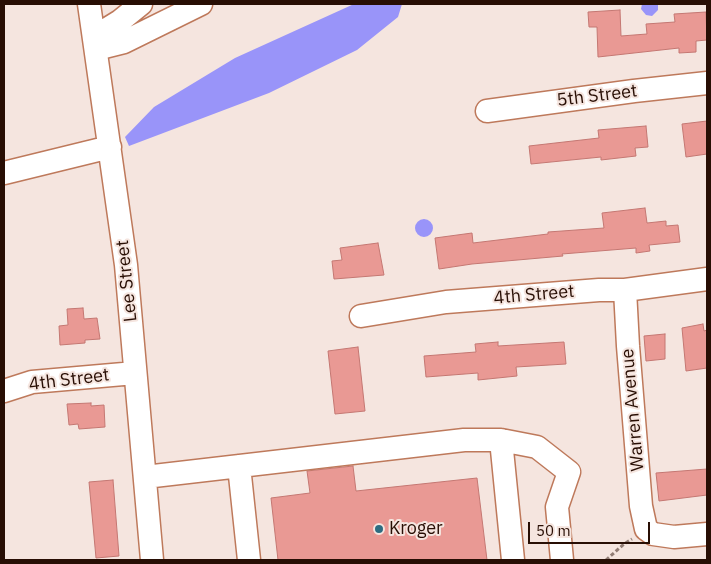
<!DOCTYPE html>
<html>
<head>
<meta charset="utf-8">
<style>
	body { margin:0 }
	#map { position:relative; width:711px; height:564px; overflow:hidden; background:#f5e5df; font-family:"IBM Plex Sans",sans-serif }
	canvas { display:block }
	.frame { position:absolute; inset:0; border:5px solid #280e04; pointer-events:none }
	.scale { position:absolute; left:528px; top:522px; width:122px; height:22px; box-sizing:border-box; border:2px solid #280e04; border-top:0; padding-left:6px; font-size:15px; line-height:18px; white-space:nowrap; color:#280e04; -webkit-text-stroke:4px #f5e5df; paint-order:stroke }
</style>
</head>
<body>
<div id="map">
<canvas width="711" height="564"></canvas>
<div class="frame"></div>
<div class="scale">50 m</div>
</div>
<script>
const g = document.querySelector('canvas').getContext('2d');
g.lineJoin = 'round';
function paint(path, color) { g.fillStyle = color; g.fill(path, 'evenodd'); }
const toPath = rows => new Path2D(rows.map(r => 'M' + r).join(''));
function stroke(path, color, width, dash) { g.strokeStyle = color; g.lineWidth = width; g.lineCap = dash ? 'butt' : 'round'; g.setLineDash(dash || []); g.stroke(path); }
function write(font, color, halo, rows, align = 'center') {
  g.font = font + ' "IBM Plex Sans",sans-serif'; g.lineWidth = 4; g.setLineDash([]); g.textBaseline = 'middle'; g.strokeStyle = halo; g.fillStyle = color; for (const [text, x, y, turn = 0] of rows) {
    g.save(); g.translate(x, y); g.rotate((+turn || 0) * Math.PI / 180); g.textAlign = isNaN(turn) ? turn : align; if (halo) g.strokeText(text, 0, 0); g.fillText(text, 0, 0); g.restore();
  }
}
paint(toPath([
	[354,4,402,4,398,17,357,50,269,93,129,146,125,137,154,107,235,58],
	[642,4,658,4,658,10,652,16,646,15,641,9],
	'415 228a9 9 0 1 1 18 0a9 9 0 1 1-18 0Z'
]), '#9994f9');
const building = toPath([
	[620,10,621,36,647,34,646,24,675,22,674,14,706,12,707,40,696,41,696,52,679,53,679,48,598,57,597,27,589,27,588,12,620,10],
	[707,121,707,154,686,157,682,124,707,121],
	[646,126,648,147,635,148,636,156,601,160,601,157,531,164,529,146,599,138,598,130,646,126],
	[645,208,647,223,666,221,666,226,678,225,680,242,649,245,650,251,636,253,636,248,562,254,563,256,472,264,439,269,435,238,472,233,473,243,548,234,548,232,604,228,602,213,645,208],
	[378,243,384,275,334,279,332,261,342,260,340,248,378,243],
	[83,308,84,319,97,318,100,339,85,340,85,343,60,345,59,326,68,325,67,309,83,308],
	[703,324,704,331,707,330,707,368,686,371,682,328,703,324],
	[665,334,665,359,646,361,644,336,665,334],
	[498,342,498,346,564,342,566,364,516,367,517,376,478,380,478,373,426,377,424,356,476,352,475,344,498,342],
	[358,347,365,411,335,414,328,351,358,347],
	[91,403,91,406,104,405,105,427,79,429,78,424,69,425,67,404,91,403],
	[353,466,356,491,477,478,487,560,278,560,271,498,310,493,307,471,353,466],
	[707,469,707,495,659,501,656,473,707,469],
	[113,480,119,556,96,558,89,482,113,480]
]);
paint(building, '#e99994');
stroke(building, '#c47772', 1);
const minor = toPath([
	[89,4,126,265,152,560],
	[94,37,120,21,141,4],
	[96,49,124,42,201,4],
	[487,111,634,91,707,83],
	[4,173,110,147],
	[625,290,628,346,641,506,646,529,653,534,674,537,707,534],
	[361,316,446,302,599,290,625,290,707,279],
	[4,391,32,382,135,373],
	[501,440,513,560],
	[239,466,249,560],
	[145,477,464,440,501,440,537,447,569,472,557,507,562,560]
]);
stroke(minor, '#be795b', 25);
stroke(toPath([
	[606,560,624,544,632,539]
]), '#917c74', 3, [4, 2.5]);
stroke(minor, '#fff', 22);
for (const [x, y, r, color] of [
	[379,529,5,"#2d6c81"]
]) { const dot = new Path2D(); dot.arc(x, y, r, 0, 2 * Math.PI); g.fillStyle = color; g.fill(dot); stroke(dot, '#f5e5df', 2); }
write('18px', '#280e04', '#f5e5df', [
	["5th Street",597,96,-7],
	["Lee Street",127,281,-96],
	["4th Street",534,295,-5],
	["4th Street",69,380,-7],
	["Warren Avenue",633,410,-95]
]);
write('18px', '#280e04', '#f5e5df', [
	["Kroger",389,529]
], 'left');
</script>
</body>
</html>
